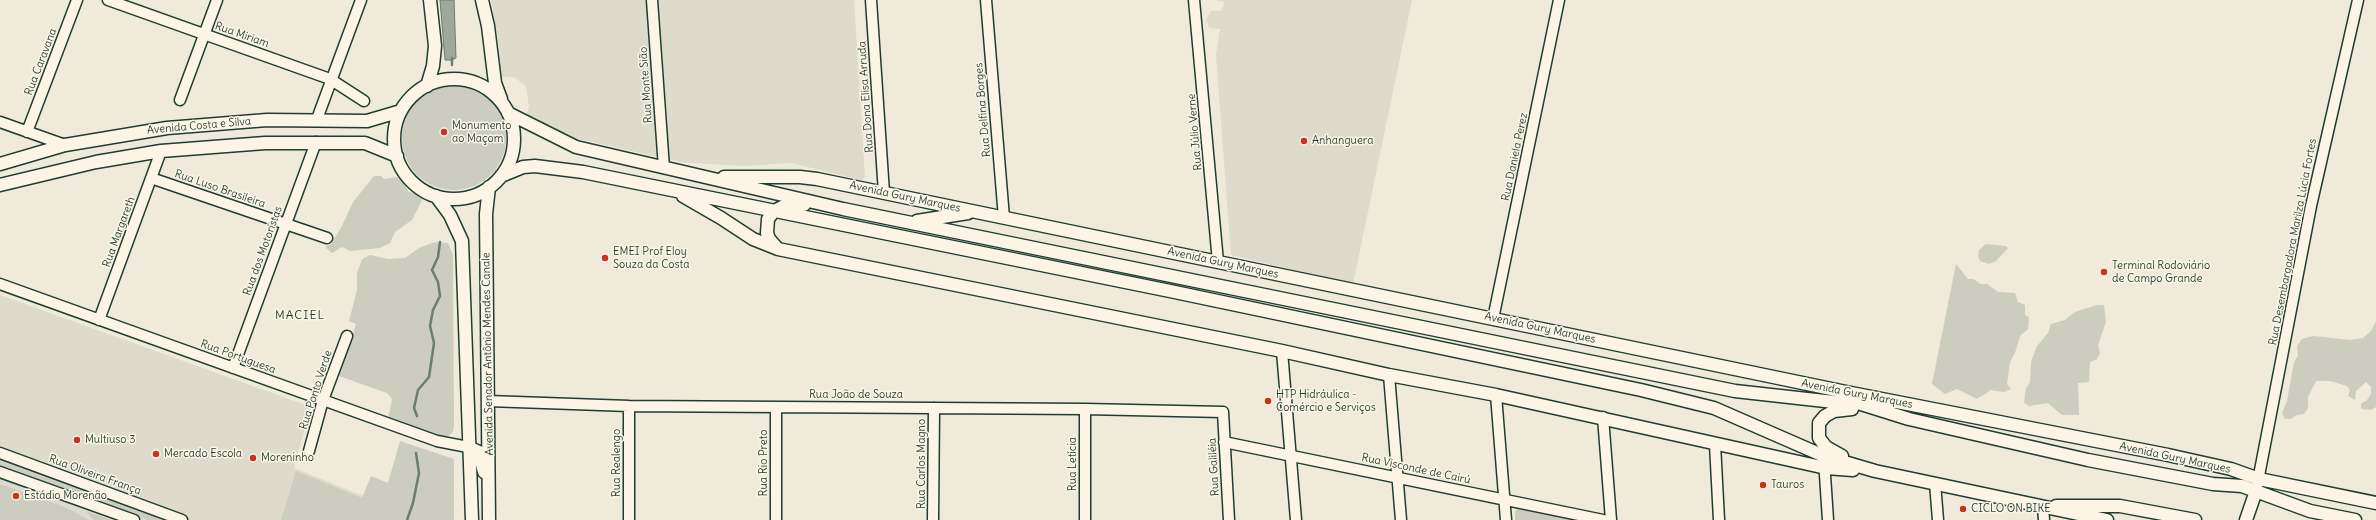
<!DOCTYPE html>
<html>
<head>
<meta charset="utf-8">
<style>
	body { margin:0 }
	canvas { display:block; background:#efeada }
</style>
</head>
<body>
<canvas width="2376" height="520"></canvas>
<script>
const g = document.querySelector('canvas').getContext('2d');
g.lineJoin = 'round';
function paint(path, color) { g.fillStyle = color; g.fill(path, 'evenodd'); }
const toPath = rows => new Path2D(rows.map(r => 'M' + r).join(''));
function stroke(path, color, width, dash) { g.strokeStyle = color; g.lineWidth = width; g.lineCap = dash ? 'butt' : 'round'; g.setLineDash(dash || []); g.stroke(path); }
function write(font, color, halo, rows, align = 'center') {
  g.font = font + ' Delius,sans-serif'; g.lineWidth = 3; g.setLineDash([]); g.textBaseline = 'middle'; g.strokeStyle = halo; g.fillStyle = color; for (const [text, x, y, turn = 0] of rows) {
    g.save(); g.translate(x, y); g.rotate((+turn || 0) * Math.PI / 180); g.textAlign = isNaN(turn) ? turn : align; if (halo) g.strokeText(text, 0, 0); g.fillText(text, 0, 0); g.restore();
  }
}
paint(toPath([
	[491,0,854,0,865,177,861,180,791,163,743,166,680,162,561,135,527,114,529,107,526,86,514,77,501,77,498,39],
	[1216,0,1412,0,1353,284,1231,255,1216,55,1220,29,1209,28,1206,19,1211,11,1221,11,1223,7,1225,2],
	[0,295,311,407,294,468,381,503,454,459,454,520,0,520]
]), '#dedbcc');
paint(toPath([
	'402 138a52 52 0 1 1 104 0a52 52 0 1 1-104 0Z',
	[374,176,381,176,384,179,399,177,409,192,416,193,422,200,412,220,395,232,390,243,380,248,350,251,342,247,332,253,325,247,331,244,342,226,353,202],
	[435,242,448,243,453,255,454,425,453,432,446,438,388,419,392,399,387,393,339,376,356,324,349,321,357,290,357,273,362,259,370,255,388,259,405,258,419,248],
	[1986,244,2006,246,2008,248,1996,261,1989,264,1980,261,1978,256,1979,250],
	[1956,264,1968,279,1973,279,1981,284,1987,284,1998,292,2015,293,2018,302,2025,305,2025,315,2029,317,2028,329,2020,336,2015,353,2010,362,2007,384,2011,389,2004,392,1991,390,1977,399,1957,389,1945,394,1932,384],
	[2097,305,2104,305,2106,322,2098,345,2100,353,2097,359,2090,362,2089,382,2078,383,2079,415,2062,415,2048,403,2029,406,2024,403,2026,388,2030,382,2031,362,2037,346,2048,333,2051,324,2065,320,2075,312],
	[2376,321,2376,407,2371,410,2361,409,2361,404,2367,400,2371,394,2371,387,2366,382,2356,391,2355,400,2348,396,2350,390,2347,386,2330,381,2316,381,2308,397,2308,408,2304,414,2297,415,2291,419,2285,419,2282,413,2287,401,2294,362,2298,356,2297,346,2302,339,2313,336,2350,340,2363,338,2371,331],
	[400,441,454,459,454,520,281,520,296,471,362,498,371,476,388,483],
	[0,461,159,518,160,520,148,520,0,467],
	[0,484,65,507,89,520,0,520],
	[1517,509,1570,520,1515,520,1515,512],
	[86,511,111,520,93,520]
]), '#cccdbf');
const water = toPath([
	[440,0,454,0,456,58,452,60,445,60,440,0]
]);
paint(water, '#9fa89a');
stroke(water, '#6c7d71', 1);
stroke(toPath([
	[452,65,452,58],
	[417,416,414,408,418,390,429,377,434,343,430,326,433,310,440,296,438,282,432,270,438,257,440,242],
	[407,520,413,503,419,473,416,453]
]), '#6c7d71', 2.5);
const minor = toPath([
	[108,0,330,79,364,101],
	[652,0,664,168],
	[871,0,884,193],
	[986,0,1004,218],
	[1194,0,1218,262],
	[180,100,217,0],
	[317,119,361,0],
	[0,122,65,145],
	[27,132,77,0],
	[151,178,327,238],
	[0,284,437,441,468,447],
	[1493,319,1559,0],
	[99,320,161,151],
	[1282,351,1296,520],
	[233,368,316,142],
	[1389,375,1401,520],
	[1496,395,1506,520],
	[488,401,629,406,1085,409,1223,412,1229,520],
	[776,407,776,520],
	[1603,417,1611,520],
	[1224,442,1603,520],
	[1715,444,1719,520],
	[309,451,323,400,347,336],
	[0,453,182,520],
	[1824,460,1828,520],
	[0,472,134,520],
	[1935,483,1938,520],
	[2257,486,2311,206,2358,0],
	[2043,506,2044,520],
	[629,520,629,406],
	[933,520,934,408],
	[1085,520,1085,409]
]);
const major = toPath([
	[482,0,488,26,495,83,501,99],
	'394 139a60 60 0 1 1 120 0a60 60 0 1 1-120 0Z',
	[427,86,433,66,435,46,430,0],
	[508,113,576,147,843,209,1735,391,1834,402,1858,403,1909,419,2088,460,2213,484,2242,486,2310,511,2355,520],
	[0,164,65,145,167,128,267,120,367,121,401,111],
	[501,176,523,167,535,166,583,172,1170,291,1641,390,1714,408,1824,456,1875,471,2107,520],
	[724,177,800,177,817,179,1846,392,2168,455,2231,469,2259,479,2376,503],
	[0,185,96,162,161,151,265,143,365,143,397,156],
	[489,187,486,214,489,520],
	[436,196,450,215,462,241,472,520],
	[683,196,721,218,753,239,778,249,1282,351,1389,375,1496,395,1826,468,1853,470],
	[917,221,968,213],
	[778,249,769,239,767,233,768,219,774,211,782,207,791,204,804,205],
	[468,447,479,452,484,472],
	[1842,456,1826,447,1819,438,1819,423,1825,416,1834,411,1852,409],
	[2056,506,2120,506,2195,520],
	[2246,520,2256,491]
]);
stroke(minor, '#1f3d34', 13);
stroke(major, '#1f3d34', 15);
stroke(minor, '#fcf5e5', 10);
stroke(major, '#fcf5e5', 12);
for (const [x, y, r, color] of [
	[444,132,4,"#c8321e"],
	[1304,141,4,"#c8321e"],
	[605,258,4,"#c8321e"],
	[2104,272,4,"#c8321e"],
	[1268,401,4,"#c8321e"],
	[77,440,4,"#c8321e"],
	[156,454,4,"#c8321e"],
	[253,458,4,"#c8321e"],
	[1763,485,4,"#c8321e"],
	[16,496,4,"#c8321e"],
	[1963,509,4,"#c8321e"]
]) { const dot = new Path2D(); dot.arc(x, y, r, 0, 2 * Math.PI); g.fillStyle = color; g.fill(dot); stroke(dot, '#fcf5e5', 1.5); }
write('11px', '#1f3d34', '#fcf5e5', [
	["Rua Miriam",242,35,19],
	["Rua Caravana",41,62,-69],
	["Rua Monte Sião",646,85,-94],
	["Rua Dona Elisa Arruda",866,97,-94],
	["Rua Delfina Borges",983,110,-95],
	["Avenida Costa e Silva",199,126,-5],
	["Rua Júlio Verne",1195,132,-95],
	["Rua Daniela Perez",1515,157,-78],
	["Rua Luso Brasileira",220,189,19],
	["Avenida Gury Marques",905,197,12],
	["Rua Margareth",119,232,-70],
	["Rua Desembargadora Marilza Lúcia Fortes",2293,242,-79],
	["Rua dos Motoristas",263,251,-70],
	["Avenida Gury Marques",1223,263,12],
	["Avenida Gury Marques",1540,328,12],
	["Avenida Senador Antônio Mendes Canale",488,354,-91],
	["Rua Portuguesa",238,357,20],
	["Rua Ponto Verde",316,390,-72],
	["Avenida Gury Marques",1857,394,11],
	["Rua João de Souza",856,395],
	["Avenida Gury Marques",2175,458,12],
	["Rua Realengo",617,463,-90],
	["Rua Rio Preto",764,463,-90],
	["Rua Carlos Magno",922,464,-90],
	["Rua Letícia",1073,464,-90],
	["Rua Galiléia",1214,467,-93],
	["Rua Visconde de Cairú",1416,469,12],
	["Rua Oliveira França",95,475,20]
]);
write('11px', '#1f3d34', '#fcf5e5', [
	["Monumento",452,126],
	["ao Maçom",452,139],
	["Anhanguera",1312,141],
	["EMEI Prof Eloy",613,252],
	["Souza da Costa",613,265],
	["Terminal Rodoviário",2112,266],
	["de Campo Grande",2112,279],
	["HTP Hidráulica -",1276,395],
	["Comércio e Serviços",1276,408],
	["Multiuso 3",85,440],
	["Mercado Escola",164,454],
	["Moreninho",261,458],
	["Tauros",1771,485],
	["Estádio Morenão",24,496],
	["CICLO ON BIKE",1971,509]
], 'left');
g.letterSpacing = '1px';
write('12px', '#1f3d34', '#fcf5e5', [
	["MACIEL",300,316]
]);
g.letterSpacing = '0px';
</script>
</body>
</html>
